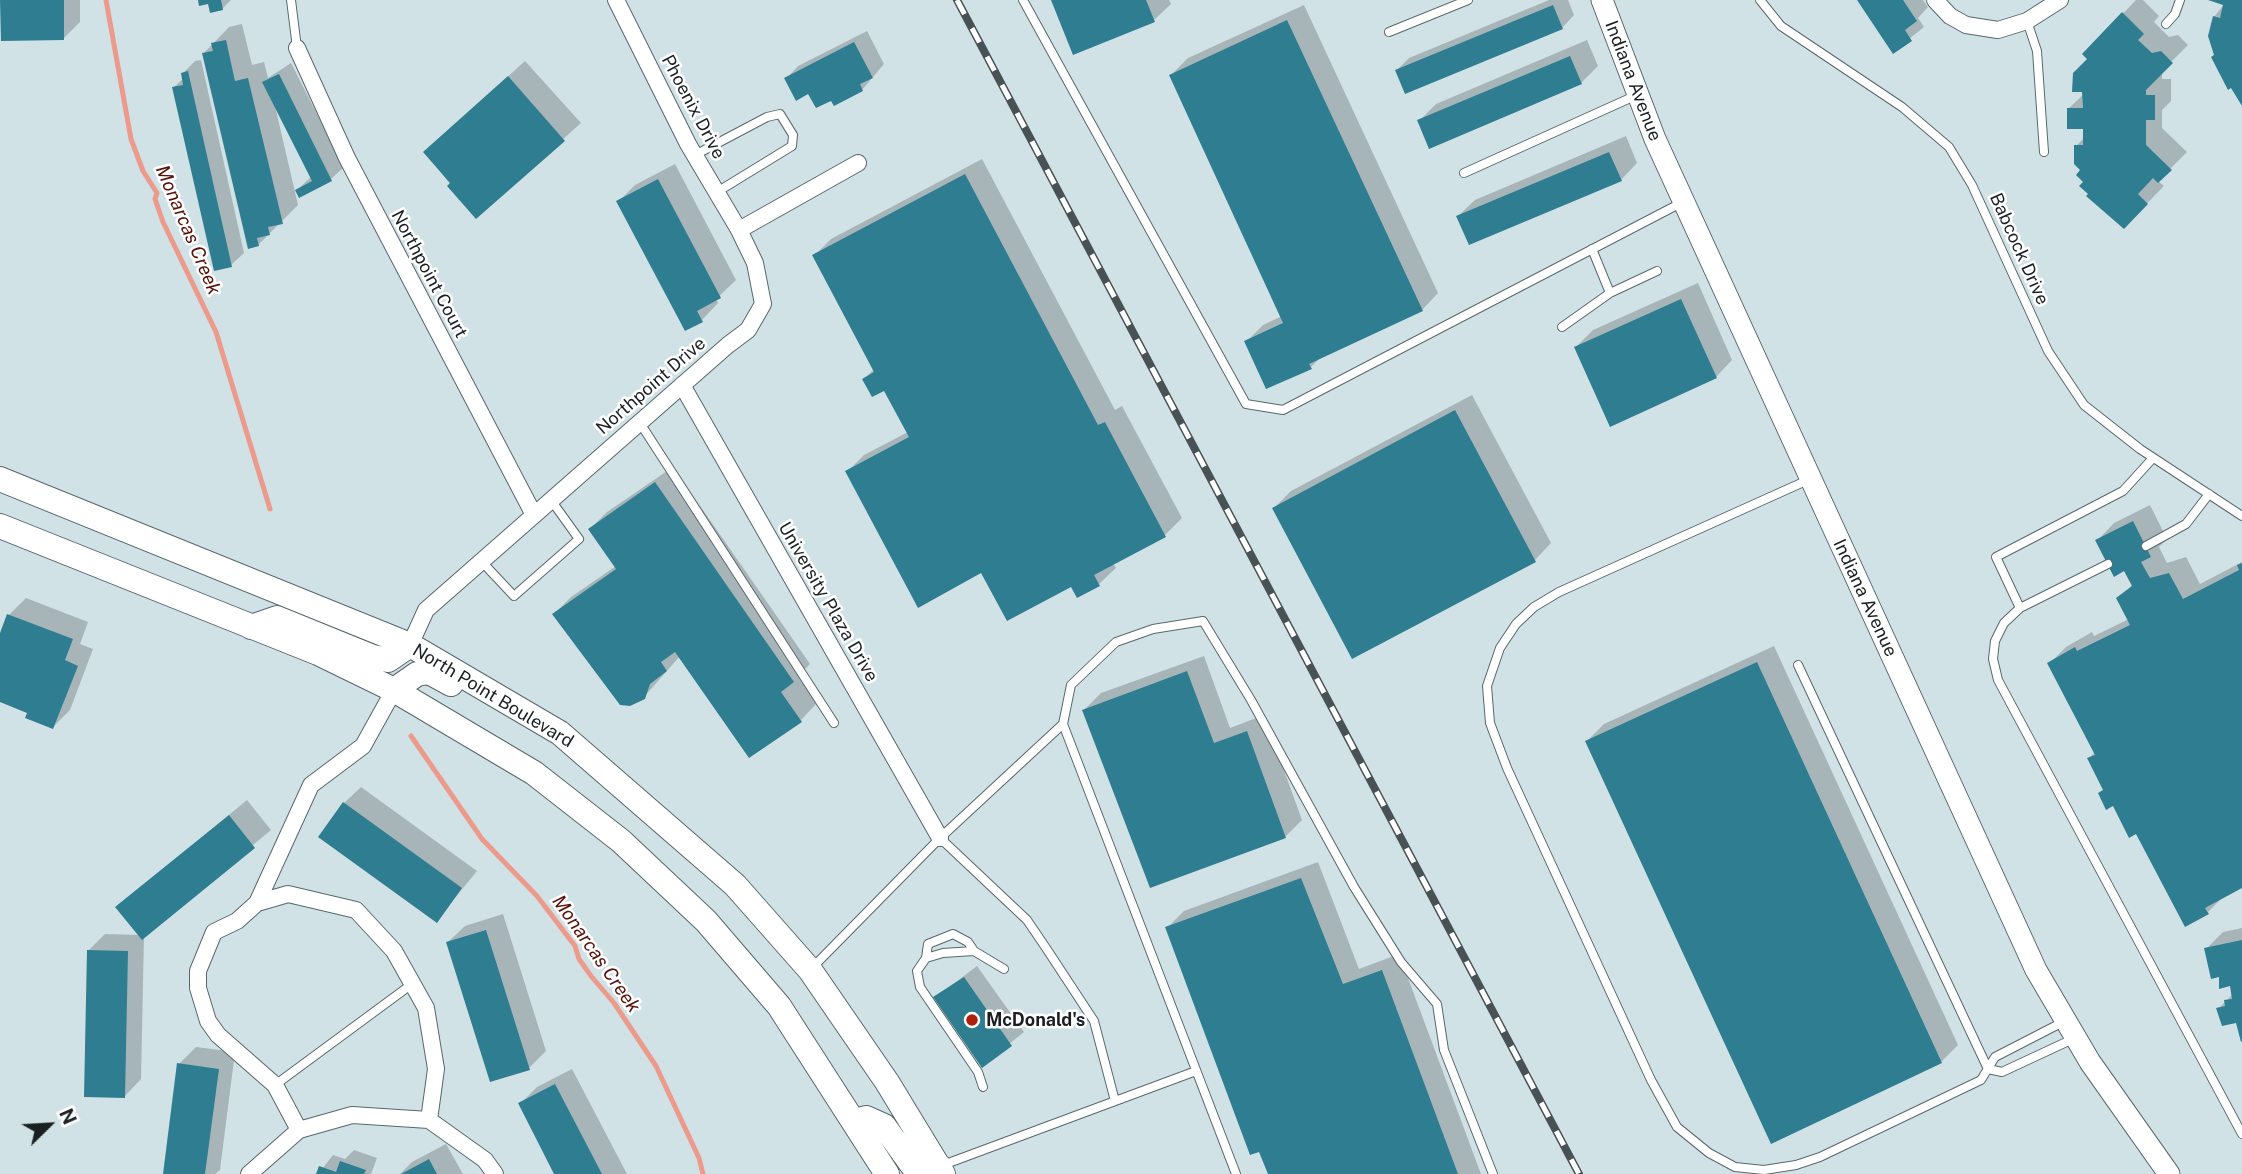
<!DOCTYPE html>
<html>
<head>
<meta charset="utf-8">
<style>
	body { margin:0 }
	#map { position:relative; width:2242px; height:1174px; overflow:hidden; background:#d1e2e7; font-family:"Public Sans",sans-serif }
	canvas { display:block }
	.north { position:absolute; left:14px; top:1090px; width:70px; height:70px; -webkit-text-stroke:5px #fff; paint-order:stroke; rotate:66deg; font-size:19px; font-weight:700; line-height:28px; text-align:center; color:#1a2022 }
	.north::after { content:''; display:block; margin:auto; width:24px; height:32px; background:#1a2022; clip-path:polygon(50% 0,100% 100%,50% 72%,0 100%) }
</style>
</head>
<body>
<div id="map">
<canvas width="2242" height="1174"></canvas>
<div class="north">N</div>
</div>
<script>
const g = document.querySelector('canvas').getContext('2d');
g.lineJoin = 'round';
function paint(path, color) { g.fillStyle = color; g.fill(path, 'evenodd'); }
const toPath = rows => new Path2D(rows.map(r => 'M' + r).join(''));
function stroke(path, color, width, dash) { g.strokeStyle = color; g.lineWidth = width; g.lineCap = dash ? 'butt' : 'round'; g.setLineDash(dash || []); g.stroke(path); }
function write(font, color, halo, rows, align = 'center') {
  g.font = font + ' "Public Sans",sans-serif'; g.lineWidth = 5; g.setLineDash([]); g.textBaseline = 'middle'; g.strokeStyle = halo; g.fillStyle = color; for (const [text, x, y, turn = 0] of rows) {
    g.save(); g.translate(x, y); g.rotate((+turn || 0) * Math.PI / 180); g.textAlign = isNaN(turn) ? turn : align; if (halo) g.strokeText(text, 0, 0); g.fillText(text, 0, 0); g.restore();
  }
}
paint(toPath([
	[2,0,80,0,80,22,64,38],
	[200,0,231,0,222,9],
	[1052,0,1169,0,1171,4,1154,20],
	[1549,0,1568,0,1574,15,1562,28,1397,70,1409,58],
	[1859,0,1923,0,1928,7,1918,18,1924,27,1894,51],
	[2136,0,2143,0,2159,16,2154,22,2169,37,2178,35,2188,45,2162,71,2162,79,2171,79,2171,101,2162,110,2162,128,2187,152,2158,181,2164,186,2124,227,2090,194,2076,146,2085,137,2085,127,2069,108,2084,94,2089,59,2084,54],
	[2211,0,2242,0,2242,103,2216,54,2214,17,2225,3],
	[1304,5,1438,293,1422,310,1323,355,1311,367,1246,342,1263,325,1282,316,1171,75,1188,58],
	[242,24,252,65,264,62,268,78,291,63,344,167,331,179,300,195,297,190,312,176,275,106,298,205,258,245,203,54,229,27],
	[867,31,884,64,862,90,809,92,786,79,798,66],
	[1587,40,1598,66,1581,83,1419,121,1436,104],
	[201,60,244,253,231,265,174,87,184,78,183,73,195,61],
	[525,61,581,123,476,217,425,152],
	[1626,136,1637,163,1621,180,1458,216,1475,200],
	[982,159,1115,410,1122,406,1182,518,1165,535,1113,563,1116,568,1099,584,1071,585,982,571,848,471,864,455,908,432,884,388,864,379,874,369,814,256,831,239],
	[675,164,736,280,716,299,718,303,702,320,619,201,635,185],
	[1698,283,1732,360,1716,377,1576,347,1593,330],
	[1472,395,1551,543,1535,560,1274,508,1291,491],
	[673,467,810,664,798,676,817,703,801,720,680,656,644,697,554,614,571,597,616,566,590,529,607,512],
	[2150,505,2167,539,2159,547,2167,563,2186,557,2200,584,2242,562,2242,886,2224,896,2208,912,2113,804,2089,758,2095,752,2049,664,2066,647,2092,632,2094,636,2129,619,2119,599,2133,584,2125,569,2098,540,2114,523],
	[26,598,88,622,80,644,93,649,70,710,53,727,29,712,0,701,0,638,9,615],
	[1774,646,1958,1045,1941,1062,1772,1142,1587,741,1604,724],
	[1204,656,1230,728,1264,715,1302,820,1285,837,1084,710,1101,693],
	[361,787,477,871,437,920,344,803],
	[247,800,271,830,144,936,141,1079,125,1096,88,951,105,934,140,935,118,907],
	[1318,862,1359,969,1399,954,1481,1174,1269,1174,1167,928,1184,911],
	[503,914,546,1051,529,1068,448,942,465,926],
	[2242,928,2242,1038,2238,1021,2218,1009,2233,994,2231,984,2221,975,2206,949,2223,932],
	[977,966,1024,1032,982,1066,936,997],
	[196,1047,235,1052,220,1170,215,1174,164,1174,179,1064],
	[572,1069,627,1174,556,1174,520,1104,537,1087],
	[446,1144,463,1174,400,1174,412,1162],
	[354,1150,377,1158,371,1174,318,1174,333,1155,345,1159]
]), '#0003');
stroke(toPath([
	[106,0,131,139,143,171,157,193,155,199,163,222,216,332,270,509],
	[411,736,482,839,537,896,575,946,579,959,591,976,614,1003,656,1066,699,1158,703,1174]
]), '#ec9a8b', 5);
paint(toPath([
	[0,0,64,0,64,40,1,41],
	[198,0,221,0,223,10,210,13,208,4,199,6],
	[1051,0,1146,0,1155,22,1073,55],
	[1857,0,1903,0,1917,21,1905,30,1912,41,1893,54],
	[2208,0,2242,0,2242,106,2231,88,2228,90,2211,57,2214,55,2208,36,2213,16,2220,18,2223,5],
	[1553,5,1563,29,1405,94,1395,70],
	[2122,12,2144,34,2138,40,2152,53,2161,51,2173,63,2146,90,2146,95,2155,95,2155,120,2146,120,2146,145,2172,170,2158,183,2153,178,2138,194,2148,204,2124,229,2086,196,2088,194,2079,186,2083,182,2076,175,2080,170,2074,164,2074,145,2083,145,2083,129,2067,129,2067,108,2083,108,2082,92,2072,92,2073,73,2087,59,2082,54],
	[1287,20,1423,311,1309,364,1312,369,1266,389,1244,341,1283,323,1169,75],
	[226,40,235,81,248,78,283,224,268,227,270,235,257,238,259,246,248,249,202,53,213,51,211,43],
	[854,42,873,78,860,84,863,91,834,106,831,101,816,108,808,94,796,101,784,78],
	[1570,56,1582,84,1429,149,1417,120],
	[188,71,232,267,214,271,172,87,183,85,181,73],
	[279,74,332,181,299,198,295,190,312,181,262,82],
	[508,76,565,141,476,219,447,186,450,183,423,152],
	[1609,152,1622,181,1469,245,1456,216],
	[965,174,1098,425,1105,422,1166,537,1094,575,1100,586,1077,598,1071,587,1007,621,981,573,918,608,845,471,909,437,884,391,872,397,862,379,874,372,812,255],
	[658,179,721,298,697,311,703,322,685,331,616,201],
	[1681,299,1717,378,1610,427,1574,347],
	[1455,410,1536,562,1352,659,1272,508],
	[655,482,794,682,781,692,802,722,749,758,675,652,661,662,667,671,650,684,645,699,630,706,620,705,552,614,616,569,588,529],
	[2133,521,2151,557,2141,562,2150,578,2169,573,2183,599,2239,570,2237,565,2242,563,2242,888,2205,908,2209,914,2185,927,2136,834,2129,838,2113,806,2106,810,2098,793,2103,790,2087,758,2095,755,2047,663,2075,647,2077,651,2130,625,2116,598,2132,586,2124,571,2114,577,2095,540],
	[7,614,73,639,65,660,78,666,53,729,25,718,27,713,0,702,0,633],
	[1757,662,1942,1063,1771,1144,1585,741],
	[1187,671,1214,743,1247,731,1286,838,1150,888,1082,710],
	[343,802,462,888,437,923,318,837],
	[229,815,255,848,142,940,115,907],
	[1301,878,1343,984,1382,970,1458,1174,1268,1174,1259,1152,1250,1155,1165,927],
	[486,930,530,1070,490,1082,446,942],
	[2242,940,2242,1041,2241,1042,2236,1023,2222,1026,2216,1008,2225,1006,2224,1000,2232,999,2230,986,2219,989,2219,977,2211,979,2204,948],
	[87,950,128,951,125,1098,84,1097],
	[964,977,1012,1046,982,1068,933,997],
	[177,1063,219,1069,205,1174,163,1174],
	[555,1084,602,1174,554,1174,518,1103],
	[429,1159,437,1174,401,1174],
	[340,1161,366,1170,364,1174,316,1174,319,1166,336,1172]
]), '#2e7d90');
const lane = toPath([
	[291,0,297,48],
	[1023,0,1246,404,1283,410,1681,203],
	[1760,0,1781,26,1902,107,1949,147,1972,185,2048,351,2084,405,2140,449,2242,516],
	[2027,21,2037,51,2044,152],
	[2166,24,2175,14,2180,0],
	[1389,32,1468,0],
	[695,155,767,117,780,114,793,135,792,146,717,192],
	[1464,173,1637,95],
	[1592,249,1610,293,1657,271],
	[1562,327,1610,293],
	[640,423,834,723],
	[2153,458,2123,491,1996,557,2020,608,2004,623,1995,641,1993,659,1998,680,2242,1134],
	[1808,480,1559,592,1534,607,1516,624,1500,648,1487,686,1490,723,1507,768,1651,1080,1677,1127,1709,1153,1735,1167,1764,1170,1796,1165,1820,1157,1981,1080,1995,1057,2065,1021],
	[2146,546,2186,524,2209,494],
	[483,563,514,596,579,539,551,500],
	[2020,608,2108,564],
	[1798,665,1988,1069],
	[1063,724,1071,685,1116,642,1153,629,1203,621,1251,700,1354,887,1401,962,1437,1004,1444,1050,1493,1174],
	[940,838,1027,920,1046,948,1094,1021,1115,1101],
	[926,958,928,944,953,934,968,942,974,951],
	[812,968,940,838,1063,724,1236,1174],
	[1988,1069,2002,1072,2075,1038],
	[275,1085,412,984],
	[983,1087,978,1072,920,987,917,971,926,958,943,953,974,951,1004,969],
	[943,1165,1196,1071]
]);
const street = toPath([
	[616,0,688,144,739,230],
	[1935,0,1950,16,1966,25,1998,30,2027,21,2060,0],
	[297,48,347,158,534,515],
	[682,385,940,838],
	[410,645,426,610,728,345,748,330,763,304,755,263,739,230,858,163],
	[257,903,288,894,356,910,394,951,426,1008,436,1069,429,1120],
	[299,1130,275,1085,218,1035,208,1021,198,988,198,971,214,932,237,921,257,903,311,785,363,746,394,690],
	[249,1174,299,1130,352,1115,429,1120,485,1160,495,1174]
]);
const secondary = toPath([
	[1602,0,1655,139,2036,970,2090,1062,2169,1174]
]);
const primary = toPath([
	[0,479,410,645,560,733,735,885,810,970,887,1082,943,1174],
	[0,526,318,653,394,690,534,773,621,841,706,921,779,1006,887,1174],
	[251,627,277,618,373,657,388,660,410,645],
	[394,690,417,674,429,672,451,684],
	[855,1121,866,1118,884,1126,912,1165,939,1166]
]);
stroke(lane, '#58686c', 10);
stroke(street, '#58686c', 18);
stroke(secondary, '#58686c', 23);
stroke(primary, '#58686c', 26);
stroke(lane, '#fff', 8);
stroke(street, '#fff', 16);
stroke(secondary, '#fff', 21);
stroke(primary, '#fff', 24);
const rail = toPath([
	[957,0,1579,1174]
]);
stroke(rail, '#485153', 8);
stroke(rail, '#fff', 5, [16]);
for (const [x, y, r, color] of [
	[972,1020,7,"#ae200c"]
]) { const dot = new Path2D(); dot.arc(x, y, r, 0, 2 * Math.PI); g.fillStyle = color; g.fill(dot); stroke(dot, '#fff', 2.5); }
write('18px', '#1a2022', '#fff', [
	["Indiana Avenue",1633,81,69],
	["Phoenix Drive",693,107,62],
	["Babcock Drive",2019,249,66],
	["Northpoint Court",429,274,62],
	["Northpoint Drive",651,386,-41],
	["Indiana Avenue",1865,598,65],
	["University Plaza Drive",828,602,60],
	["North Point Boulevard",493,696,31]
]);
write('bold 18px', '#1a2022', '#fff', [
	["McDonald's",986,1020]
], 'left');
write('italic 19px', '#581107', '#fff', [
	["Monarcas Creek",188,230,67],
	["Monarcas Creek",596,954,55]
]);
</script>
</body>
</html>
